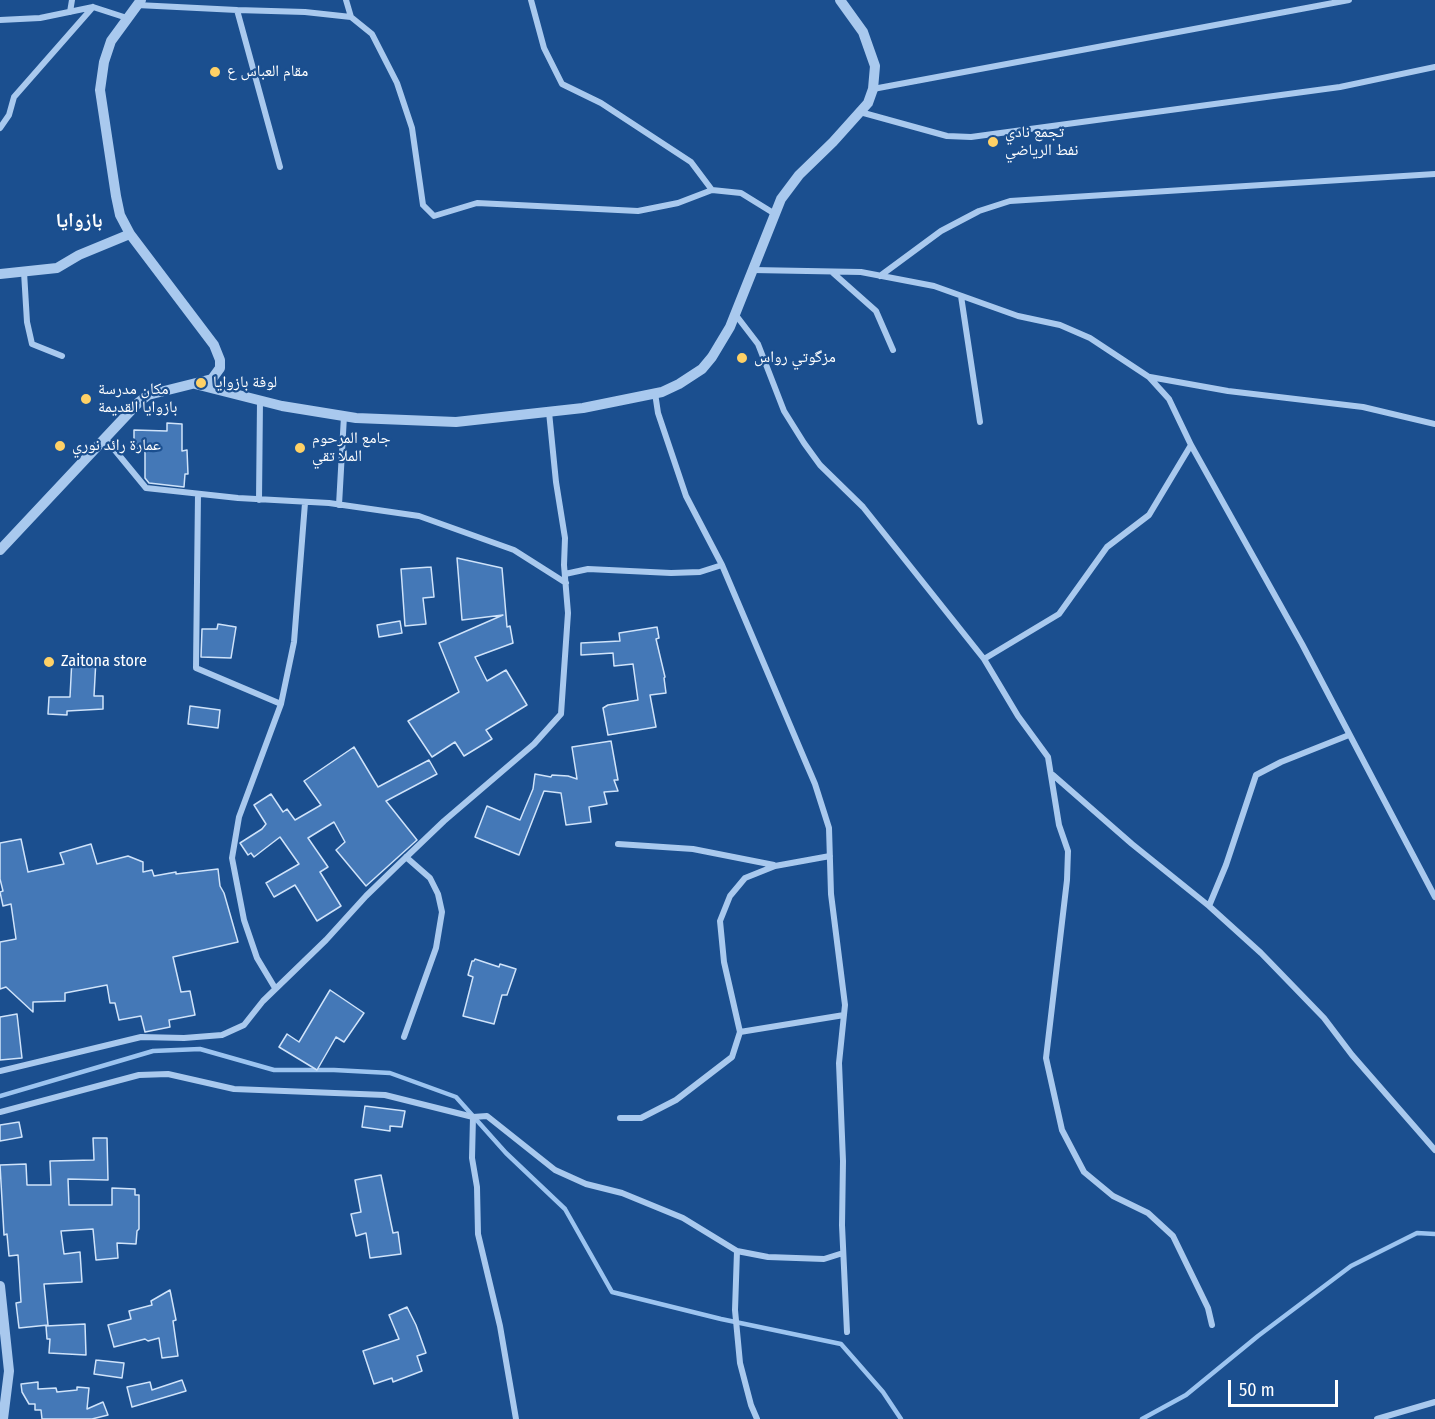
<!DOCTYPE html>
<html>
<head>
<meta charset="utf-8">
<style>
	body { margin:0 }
	#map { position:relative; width:1435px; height:1419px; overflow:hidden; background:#1b4f8f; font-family:"Fira Sans Condensed",sans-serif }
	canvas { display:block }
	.scale { position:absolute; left:1228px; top:1380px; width:110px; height:27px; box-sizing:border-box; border:3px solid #fff; border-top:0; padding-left:8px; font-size:18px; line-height:21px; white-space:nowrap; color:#fff; -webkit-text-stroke:4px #1b4f8f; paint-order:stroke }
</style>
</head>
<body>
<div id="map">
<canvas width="1435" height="1419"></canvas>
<div class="scale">50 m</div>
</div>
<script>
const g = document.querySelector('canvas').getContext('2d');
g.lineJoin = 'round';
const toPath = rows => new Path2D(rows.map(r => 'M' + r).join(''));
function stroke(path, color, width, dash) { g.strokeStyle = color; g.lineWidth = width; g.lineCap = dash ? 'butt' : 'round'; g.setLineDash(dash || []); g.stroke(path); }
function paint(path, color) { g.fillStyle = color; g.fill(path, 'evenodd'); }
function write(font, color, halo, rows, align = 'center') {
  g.font = font + ' "Fira Sans Condensed","Noto Naskh Arabic",sans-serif'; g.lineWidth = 4.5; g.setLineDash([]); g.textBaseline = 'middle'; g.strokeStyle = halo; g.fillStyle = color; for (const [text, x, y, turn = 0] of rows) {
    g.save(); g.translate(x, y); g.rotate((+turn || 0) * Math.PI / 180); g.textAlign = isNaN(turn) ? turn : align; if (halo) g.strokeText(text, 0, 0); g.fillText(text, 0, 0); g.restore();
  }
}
stroke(toPath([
	[0,1096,153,1051,200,1049,274,1070,334,1070,390,1073,456,1097,506,1153,565,1209,612,1292,721,1319,841,1344,883,1392,901,1419],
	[1142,1419,1186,1395,1258,1336,1351,1266,1417,1233,1435,1234]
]), '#9cc4f0', 4.5);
const building = toPath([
	[167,423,182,424,182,451,187,450,188,474,185,474,184,487,149,483,145,478,145,448,134,448,134,430,167,431,167,423],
	[457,558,502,568,507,627,510,626,513,643,475,657,487,681,506,670,527,705,486,730,492,739,464,756,455,742,432,757,408,721,459,692,439,643,503,615,462,620,457,558],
	[431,567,434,597,423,598,426,624,405,626,401,569,431,567],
	[400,621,402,633,379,637,377,625,400,621],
	[218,624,236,627,231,658,201,657,202,629,217,629,218,624],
	[657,627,659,638,656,639,665,677,664,678,666,693,650,695,656,727,608,735,603,708,608,705,638,700,633,664,614,666,613,653,581,655,581,643,620,641,619,633,657,627],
	[72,658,96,659,94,696,103,696,103,709,67,711,67,715,48,714,49,697,70,697,72,658],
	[190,706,220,710,218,728,188,724,190,706],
	[611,741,618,780,614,780,618,791,604,792,607,804,589,807,591,822,566,825,561,793,544,791,519,855,475,837,487,806,520,820,533,789,535,774,551,777,552,775,568,776,577,779,572,747,611,741],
	[354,747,378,787,429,760,437,774,386,801,417,840,366,886,336,850,345,842,334,822,308,838,328,867,320,872,341,906,317,921,295,885,274,897,266,883,299,864,280,837,254,857,251,853,248,855,240,843,262,829,266,824,254,805,271,794,283,812,287,809,295,820,321,805,304,781,354,747],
	[21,839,28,872,64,864,60,853,91,844,97,864,128,856,143,862,143,872,152,870,154,876,176,872,176,874,218,869,220,886,224,893,238,942,173,957,181,992,190,991,195,1015,169,1020,170,1027,145,1032,141,1016,119,1020,115,1003,110,1003,107,985,65,993,65,1001,33,1002,33,1012,6,987,0,989,0,942,16,939,11,904,3,906,0,892,3,891,0,879,0,843,21,839],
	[475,959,499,967,500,964,516,969,507,995,502,995,494,1024,463,1016,473,977,468,975,472,961,474,961,475,959],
	[330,990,364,1013,344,1042,336,1037,317,1070,279,1047,287,1034,299,1042,330,990],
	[17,1014,22,1058,0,1060,0,1017,17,1014],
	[365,1106,405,1111,402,1127,390,1126,390,1131,362,1127,365,1106],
	[19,1122,22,1137,0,1141,0,1125,19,1122],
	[93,1138,107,1138,108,1180,68,1179,69,1205,112,1205,112,1188,135,1189,135,1195,139,1195,139,1229,137,1231,136,1244,117,1243,118,1258,96,1260,93,1229,61,1231,64,1254,80,1252,82,1282,44,1284,48,1325,19,1328,16,1303,21,1302,18,1255,9,1256,7,1234,4,1235,0,1165,26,1164,27,1185,51,1185,50,1161,94,1160,93,1138],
	[381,1175,393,1233,398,1232,401,1254,370,1258,366,1233,356,1236,351,1214,361,1212,355,1180,381,1175],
	[170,1290,176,1320,173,1321,178,1356,162,1358,159,1338,148,1341,145,1339,114,1347,108,1325,131,1319,129,1311,152,1305,151,1301,170,1290],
	[407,1307,416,1325,426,1353,417,1356,422,1371,393,1382,392,1378,374,1384,363,1351,399,1339,389,1315,407,1307],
	[85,1324,86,1355,49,1353,50,1339,47,1339,46,1326,85,1324],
	[96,1360,124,1363,122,1378,94,1374,96,1360],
	[182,1380,186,1391,132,1407,127,1387,150,1382,152,1390,182,1380],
	[38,1382,38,1389,56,1388,57,1392,77,1390,77,1387,89,1388,87,1409,103,1402,108,1415,92,1419,42,1419,41,1410,35,1410,35,1404,29,1404,22,1392,21,1384,38,1382]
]);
paint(building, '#4478b7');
stroke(building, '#cfe3fa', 1.5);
stroke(toPath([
	[346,0,351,17],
	[531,0,544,48,562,84,601,103,691,162,712,190],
	[137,5,237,10,280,167],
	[237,10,305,12,351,17,372,34,397,83,412,128,423,205,434,216,477,203,638,211,678,203,712,190,741,193,775,214],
	[70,12,72,0],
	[0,20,40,18,93,7,127,18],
	[873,89,1349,0],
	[860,112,947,136,971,137,1340,87,1435,67],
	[0,128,9,115,14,97,93,7],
	[753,270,861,272,934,286,1018,316,1060,325,1090,338,1149,377,1169,399,1191,445,1302,644,1435,897],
	[24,272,27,322,32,344,62,356],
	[832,272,876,311,893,350],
	[880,276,941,231,979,211,1010,201,1435,174],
	[961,296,980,422],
	[735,314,758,344,784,411,804,443,820,465,863,507,984,659,1018,716,1048,757,1059,825,1068,851,1067,880,1046,1058,1062,1130,1084,1172,1113,1196,1148,1213,1173,1236,1208,1308,1212,1325],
	[1150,377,1228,391,1363,407,1435,424],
	[655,393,658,413,686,496,722,565,815,784,829,828,831,894,845,1005,839,1063,843,1161,842,1225,847,1332],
	[104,437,146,488,238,498,329,503,419,516,514,550,566,583],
	[198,494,196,668,281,704],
	[259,500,260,401],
	[339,505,344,416],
	[565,574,588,569,671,573,700,572,722,565],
	[984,659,1059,614,1107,547,1149,515,1191,445],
	[1053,775,1132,844,1209,906,1261,953,1324,1018,1352,1055,1435,1150],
	[618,844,693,849,774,865],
	[1209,906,1226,865,1256,775,1281,762,1349,735],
	[275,988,257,958,244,920,232,858,239,817,281,704,294,642,305,503],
	[740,1032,844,1015],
	[404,1037,436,948,442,912,438,894,430,878,406,857],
	[0,1071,141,1037,184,1038,222,1035,244,1025,263,1001,326,940,366,896,399,864,444,821,534,744,561,714,568,613,564,565,565,538,556,482,549,412],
	[0,1112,139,1075,168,1074,234,1089,385,1095,473,1117,487,1116,555,1170,586,1184,622,1193,683,1218,737,1251,768,1257,824,1259,843,1253],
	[473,1117,472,1158,477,1187,478,1234,500,1326,516,1419],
	[620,1118,641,1118,676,1100,732,1057,740,1032,724,962,720,921,730,896,745,878,775,866,830,856],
	[737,1251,735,1310,740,1363,751,1405,757,1419],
	[1377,1419,1435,1402]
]), '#a9c9ee', 6);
stroke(toPath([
	[0,274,57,268,79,255,130,234],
	[195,384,282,406,356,418,456,422,583,408,662,392,679,384,702,369,712,357,730,327,781,199,799,175,833,142,868,103,873,89,875,66,863,32,840,0],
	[0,550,138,403,148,395,212,379,220,368,220,360,214,345,130,234,120,215,116,196,100,90,104,62,111,41,141,0],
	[0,1286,9,1371,3,1419]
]), '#a9c9ee', 10);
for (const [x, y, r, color] of [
	[215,72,6,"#ffd166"],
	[993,142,6,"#ffd166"],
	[742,358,6,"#ffd166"],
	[201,383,6,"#ffd166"],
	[86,399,6,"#ffd166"],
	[60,446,6,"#ffd166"],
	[300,448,6,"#ffd166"],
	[49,662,6,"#ffd166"]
]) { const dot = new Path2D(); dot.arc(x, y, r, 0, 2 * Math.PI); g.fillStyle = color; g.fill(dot); stroke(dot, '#1b4f8f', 2); }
write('16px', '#fff', '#1b4f8f', [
	["مقام العباس ع",227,72],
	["تجمع نادي",1005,133],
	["نفط الرياضي",1005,151],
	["مزگوتي رواس",754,358],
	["لوفة بازوايا",213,383],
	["مكان مدرسة",98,390],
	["بازوايا القديمة",98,408],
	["جامع المرحوم",312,439],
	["الملا تقي",312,457],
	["عمارة رائد نوري",72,446],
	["Zaitona store",61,662]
], 'left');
write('bold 20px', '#fff', '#1b4f8f', [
	["بازوایا",79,221]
]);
</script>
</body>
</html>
